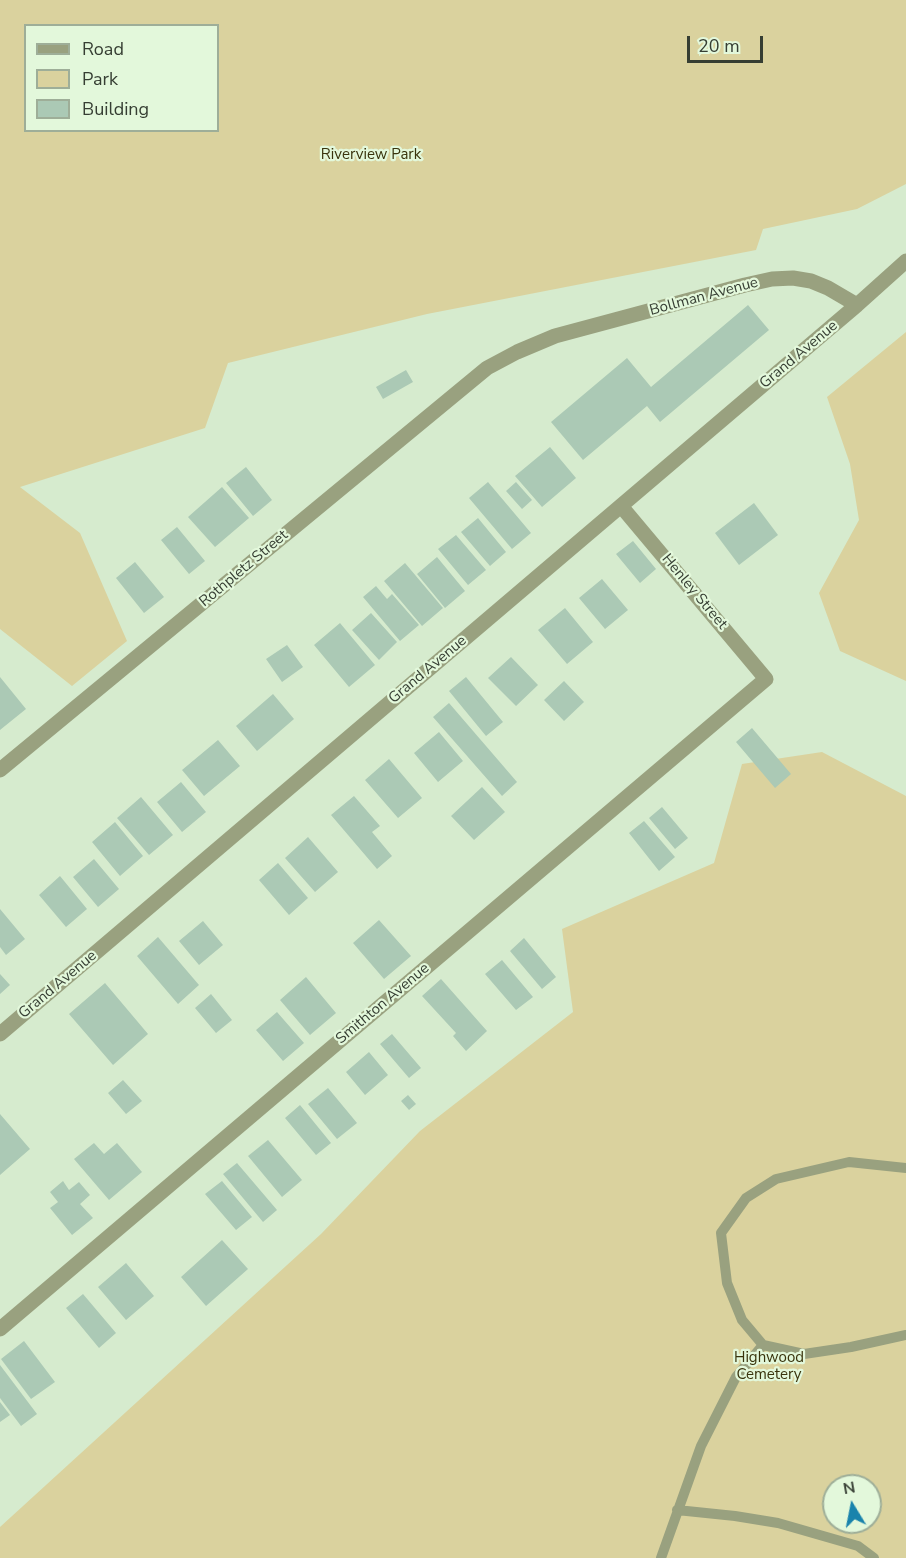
<!DOCTYPE html>
<html>
<head>
<meta charset="utf-8">
<style>
	body { margin:0 }
	#map { position:relative; width:906px; height:1558px; overflow:hidden; background:#d6ebce; font-family:"Nunito Sans",sans-serif }
	canvas { display:block }
	.legend { position:absolute; left:24px; top:24px; width:195px; height:108px; box-sizing:border-box; background:#e3f8db; border:2px solid #9eae98; margin:0; padding:8px 10px; list-style:none; font-size:18px; color:#363e33 }
	.legend li { display:flex; align-items:center; gap:12px; height:30px }
	.legend b { width:30px; border:2px solid #9eae98 }
	.north { position:absolute; left:822px; top:1474px; width:60px; height:60px; box-sizing:border-box; background:#e3f8db; border:2px solid #9eae98; border-radius:50%; rotate:350deg; font-size:16px; font-weight:700; line-height:24px; text-align:center; color:#363e33 }
	.north::after { content:''; display:block; margin:auto; width:21px; height:27px; background:#1983ac; clip-path:polygon(50% 0,100% 100%,50% 72%,0 100%) }
	.scale { position:absolute; left:687px; top:36px; width:76px; height:27px; box-sizing:border-box; border:3px solid #363e33; border-top:0; padding-left:8px; font-size:18px; line-height:21px; white-space:nowrap; color:#363e33; -webkit-text-stroke:4px #e3f8db; paint-order:stroke }
</style>
</head>
<body>
<div id="map">
<canvas width="906" height="1558"></canvas>
<ul class="legend">
<li><b style="height:8px;background:#99a17f"></b>Road</li>
<li><b style="height:16px;background:#dad29e"></b>Park</li>
<li><b style="height:16px;background:#abc9b5"></b>Building</li>
</ul>
<div class="north">N</div>
<div class="scale">20 m</div>
</div>
<script>
const g = document.querySelector('canvas').getContext('2d');
g.lineJoin = 'round';
function paint(path, color) { g.fillStyle = color; g.fill(path, 'evenodd'); }
const toPath = rows => new Path2D(rows.map(r => 'M' + r).join(''));
function stroke(path, color, width, dash) { g.strokeStyle = color; g.lineWidth = width; g.lineCap = dash ? 'butt' : 'round'; g.setLineDash(dash || []); g.stroke(path); }
function write(font, color, halo, rows, align = 'center') {
  g.font = font + ' "Nunito Sans",sans-serif'; g.lineWidth = 4.5; g.setLineDash([]); g.textBaseline = 'middle'; g.strokeStyle = halo; g.fillStyle = color; for (const [text, x, y, turn = 0] of rows) {
    g.save(); g.translate(x, y); g.rotate((+turn || 0) * Math.PI / 180); g.textAlign = isNaN(turn) ? turn : align; if (halo) g.strokeText(text, 0, 0); g.fillText(text, 0, 0); g.restore();
  }
}
paint(toPath([
	[0,0,906,0,906,184,857,209,763,229,756,250,427,314,228,363,205,428,20,487,80,533,127,641,72,686,0,629],
	[26,26,218,26,218,130,26,130],
	[906,332,906,681,840,651,819,593,859,520,850,464,827,397],
	[822,752,906,796,906,1558,0,1558,0,1527,321,1234,420,1131,573,1012,562,929,714,863,742,764],
	[834,1486,870,1486,870,1522,834,1522]
]), '#dad29e');
paint(toPath([
	[748,305,769,330,660,422,647,406,583,460,551,422,627,358,651,387],
	[406,370,413,382,383,399,376,387],
	[550,447,576,478,542,507,515,476],
	[246,467,272,500,253,516,226,483],
	[488,482,531,533,512,549,469,498],
	[516,482,532,500,522,509,506,491],
	[222,487,249,518,215,547,188,517],
	[754,503,778,535,739,565,715,533],
	[478,518,506,552,490,566,461,532],
	[177,527,205,561,189,574,161,540],
	[456,535,486,570,468,585,438,549],
	[633,541,656,569,640,583,616,554],
	[437,557,465,591,445,608,417,574],
	[135,562,164,597,144,613,116,578],
	[405,563,443,608,422,626,384,581],
	[602,579,628,610,605,629,579,598],
	[376,586,387,599,392,594,419,625,400,641,363,597],
	[565,608,593,642,567,664,538,630],
	[371,613,397,642,379,660,352,630],
	[340,623,375,665,349,687,314,645],
	[287,645,303,667,282,682,266,659],
	[511,657,538,685,516,706,488,678],
	[0,677,26,709,0,730],
	[466,677,503,722,486,736,449,691],
	[564,681,584,702,564,721,544,700],
	[273,694,294,719,257,751,236,726],
	[449,703,517,782,502,796,433,717],
	[752,728,791,774,775,788,736,742],
	[439,732,463,761,438,782,414,753],
	[218,740,240,766,204,796,182,770],
	[389,759,422,798,398,818,365,780],
	[181,782,206,812,182,832,157,802],
	[482,787,505,812,474,840,451,816],
	[354,796,380,826,372,832,392,856,377,869,331,815],
	[141,797,173,835,149,855,117,818],
	[662,807,688,838,675,849,649,818],
	[644,821,675,857,659,871,629,833],
	[115,822,143,856,120,876,92,842],
	[308,837,338,872,315,892,285,858],
	[94,859,119,889,98,907,73,877],
	[278,863,308,898,289,915,259,880],
	[60,876,87,909,66,927,39,895],
	[0,909,25,939,6,955,0,947],
	[379,920,411,956,384,979,353,943],
	[203,921,223,945,199,965,179,941],
	[158,937,199,985,178,1004,137,956],
	[524,938,556,977,542,989,510,951],
	[502,960,533,997,516,1010,485,974],
	[0,974,10,985,0,994],
	[306,977,336,1013,310,1035,280,1000],
	[441,979,487,1031,466,1051,453,1036,456,1033,422,996],
	[105,983,148,1034,113,1065,69,1014],
	[211,994,232,1020,216,1033,195,1008],
	[277,1012,304,1043,283,1061,256,1030],
	[392,1034,421,1068,409,1078,380,1044],
	[369,1052,388,1075,365,1095,346,1072],
	[123,1080,142,1101,126,1114,108,1093],
	[328,1088,357,1123,337,1139,308,1104],
	[408,1095,416,1104,409,1110,401,1101],
	[300,1105,331,1143,316,1155,285,1118],
	[0,1114,30,1149,0,1175],
	[268,1140,302,1180,282,1197,248,1156],
	[94,1143,104,1154,117,1143,142,1172,109,1200,74,1159],
	[237,1163,277,1210,263,1222,223,1174],
	[63,1181,69,1190,79,1182,90,1195,80,1204,93,1218,72,1235,50,1208,58,1202,50,1192],
	[222,1181,252,1217,236,1230,205,1194],
	[222,1240,248,1269,206,1306,181,1277],
	[126,1263,154,1296,126,1320,98,1287],
	[83,1294,116,1333,99,1348,66,1308],
	[24,1341,55,1382,31,1399,1,1359],
	[0,1365,37,1414,21,1426,0,1398],
	[0,1402,10,1415,0,1422]
]), '#abc9b5');
stroke(toPath([
	[906,1168,849,1162,776,1179,746,1198,721,1233,727,1283,742,1320,763,1345,804,1354,851,1347,906,1335],
	[677,1510,735,1516,778,1523,858,1546,874,1558],
	[661,1558,701,1446,736,1377,763,1345]
]), '#99a17f', 10);
stroke(toPath([
	[0,770,487,368,517,352,555,336,745,285,772,279,793,278,811,281,828,288,857,305,906,261],
	[0,1034,857,305],
	[0,1329,766,679,621,506]
]), '#99a17f', 15);
write('15px', '#39330c', '#e3f8db', [
	["Riverview Park",371,155],
	["Highwood",769,1358],
	["Cemetery",769,1375]
]);
write('15px', '#363e33', '#e3f8db', [
	["Bollman Avenue",704,297,-15],
	["Grand Avenue",799,355,-40],
	["Rothpletz Street",244,569,-40],
	["Henley Street",694,592,50],
	["Grand Avenue",428,670,-40],
	["Grand Avenue",58,985,-40],
	["Smithton Avenue",383,1004,-40]
]);
</script>
</body>
</html>
